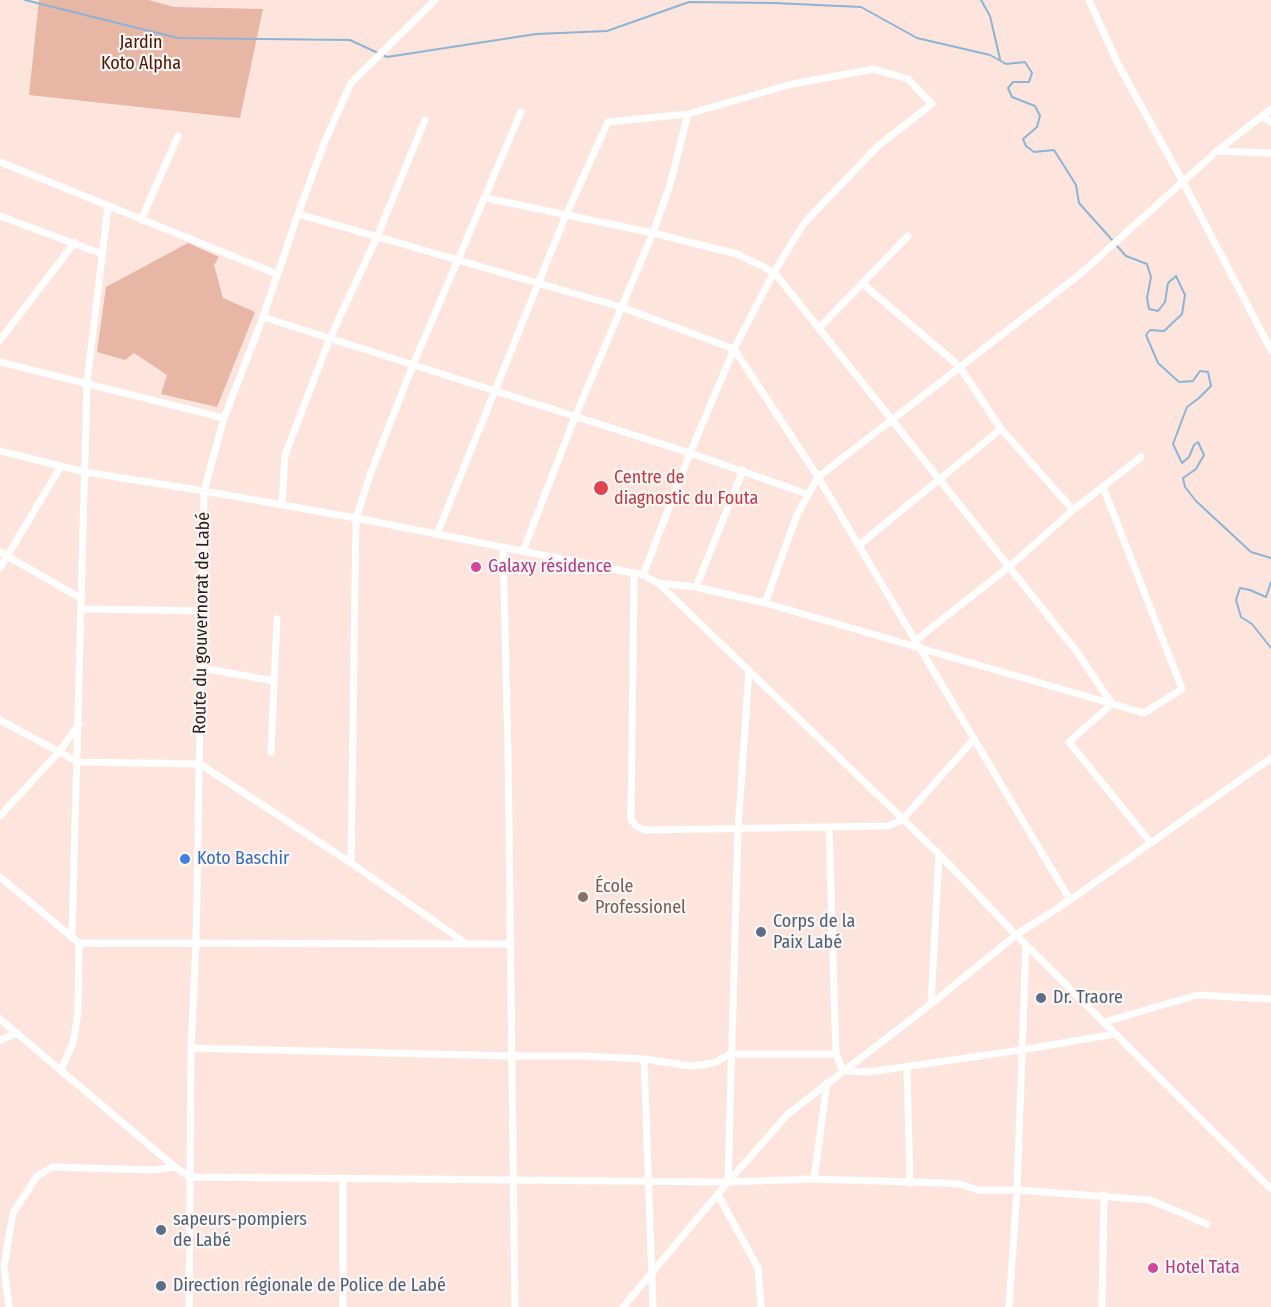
<!DOCTYPE html>
<html>
<head>
<meta charset="utf-8">
<style>
	body { margin:0 }
	canvas { display:block; background:#fde5dd }
</style>
</head>
<body>
<canvas width="1271" height="1307"></canvas>
<script>
const g = document.querySelector('canvas').getContext('2d');
g.lineJoin = 'round';
function paint(path, color) { g.fillStyle = color; g.fill(path, 'evenodd'); }
const toPath = rows => new Path2D(rows.map(r => 'M' + r).join(''));
function stroke(path, color, width, dash) { g.strokeStyle = color; g.lineWidth = width; g.lineCap = dash ? 'butt' : 'round'; g.setLineDash(dash || []); g.stroke(path); }
function write(font, color, halo, rows, align = 'center') {
  g.font = font + ' "Fira Sans Condensed",sans-serif'; g.lineWidth = 4.5; g.setLineDash([]); g.textBaseline = 'middle'; g.strokeStyle = halo; g.fillStyle = color; for (const [text, x, y, turn = 0] of rows) {
    g.save(); g.translate(x, y); g.rotate((+turn || 0) * Math.PI / 180); g.textAlign = isNaN(turn) ? turn : align; if (halo) g.strokeText(text, 0, 0); g.fillText(text, 0, 0); g.restore();
  }
}
paint(toPath([
	[39,0,148,0,174,7,263,9,240,118,29,95],
	[188,243,219,257,214,265,223,298,255,312,217,407,161,394,167,375,134,353,125,360,97,352,106,287]
]), '#e7b6a5');
stroke(toPath([
	[25,0,178,38,350,40,378,53],
	[981,0,990,16,1000,59],
	[383,55,387,57,536,34,607,31,689,2,774,3,861,7,917,38,990,55,1006,64,1025,62,1032,73,1029,82,1013,82,1008,88,1012,97,1035,106,1040,116,1037,127,1023,139,1026,146,1034,152,1054,150,1076,185,1079,203,1113,241],
	[1117,246,1126,256,1147,264,1151,277,1147,298,1149,309,1158,311,1165,302,1168,283,1176,276,1185,295,1182,314,1164,331,1150,330,1146,335,1158,363,1179,382,1193,381,1200,371,1208,372,1211,386,1199,398,1187,407,1173,444,1182,463,1189,457,1194,445,1198,442,1204,455,1196,469,1183,478,1185,487,1196,501,1251,552,1271,558],
	[1271,582,1266,597,1250,590,1240,588,1236,600,1241,617,1252,624,1271,648]
]), '#8cb4d4', 2);
stroke(toPath([
	[1089,0,1118,64,1183,182,1271,350],
	[1262,116,1271,122],
	[1217,151,1271,153],
	[0,162,277,274],
	[486,198,653,233,737,254,774,272,1077,652,1112,704,1069,742,1151,843],
	[298,214,621,307,734,349,818,477,1070,900],
	[0,216,102,254],
	[141,220,178,136],
	[862,283,959,366,1001,429,1073,510],
	[263,317,690,453,807,494],
	[819,328,908,236],
	[0,340,75,242],
	[0,362,224,418],
	[0,451,85,472,204,491,356,518,643,575,658,583,939,854,1016,935,1271,1189],
	[282,505,285,455,330,338,377,237,425,120],
	[437,534,566,215,608,122,688,114,792,84,874,69,908,79,932,104,879,145,805,222,774,272,734,349,690,453,643,575],
	[859,545,1001,429],
	[503,547,508,752,515,1307],
	[523,551,575,417,653,233,670,185,688,114],
	[0,552,82,599],
	[0,568,61,466],
	[634,573,631,819,636,826,645,830,888,826,902,820,974,739],
	[658,583,696,587,765,603,1144,713,1182,689,1103,487],
	[696,587,743,470],
	[765,603,797,515,818,477,1079,275,1217,151,1271,109],
	[81,609,203,611],
	[916,640,1010,566,1073,510,1141,457],
	[202,668,274,681],
	[0,720,78,762,200,764,351,863,467,944],
	[271,752,277,619],
	[0,816,59,752,79,724],
	[829,827,836,1054,843,1071,869,1072,1021,1050,1115,1034],
	[351,863,356,518,371,472,413,365,521,112],
	[0,877,79,943,78,1012,73,1043,61,1070],
	[72,936,87,383,108,206],
	[79,943,511,944],
	[931,1004,939,854],
	[0,1019,175,1167,190,1177,728,1182,814,1179,943,1183,959,1184,978,1190,1017,1190,1150,1200,1207,1224],
	[1104,1022,1197,995,1271,999],
	[0,1040,17,1033],
	[191,1048,512,1056,585,1056,644,1059,690,1066,714,1063,730,1054,836,1054],
	[644,1059,653,1307],
	[907,1067,910,1183],
	[343,1178,343,1307],
	[814,1179,827,1083],
	[728,1182,738,829,749,670],
	[718,1195,758,1268,761,1307],
	[9,1307,4,1266,13,1213,37,1176,52,1167,153,1170,175,1167],
	[189,1307,191,1048,196,944,204,491,224,418,263,317,298,214,325,141,351,83,435,0],
	[623,1307,728,1182,788,1114,931,1004,1016,935,1070,900,1271,758],
	[1009,1307,1017,1190,1026,945],
	[1102,1307,1104,1195]
]), '#fff', 7);
for (const [x, y, r, color] of [
	[601,488,8,"#e0444e"],
	[476,567,6,"#d1479c"],
	[185,859,6,"#3f7fe0"],
	[583,897,6,"#8d6e63"],
	[761,932,6,"#5c6f8a"],
	[1041,998,6,"#5c6f8a"],
	[161,1230,6,"#5c6f8a"],
	[1153,1268,6,"#d1479c"],
	[161,1286,6,"#5c6f8a"]
]) { const dot = new Path2D(); dot.arc(x, y, r, 0, 2 * Math.PI); g.fillStyle = color; g.fill(dot); stroke(dot, '#fcf7f5', 2); }
write('18px', '#4f1400', '#fcf7f5', [
	["Jardin",141,43],
	["Koto Alpha",141,64]
]);
write('18px', '#be3a42', '#fcf7f5', [
	["Centre de",614,478],
	["diagnostic du Fouta",614,499]
], 'left');
write('18px', '#b23c85', '#fcf7f5', [
	["Galaxy résidence",488,567],
	["Hotel Tata",1165,1268]
], 'left');
write('18px', '#281f1c', '#fcf7f5', [
	["Route du gouvernorat de Labé",202,623,-89]
]);
write('18px', '#366cbe', '#fcf7f5', [
	["Koto Baschir",197,859]
], 'left');
write('18px', '#785e54', '#fcf7f5', [
	["École",595,887],
	["Professionel",595,908]
], 'left');
write('18px', '#4e5e75', '#fcf7f5', [
	["Corps de la",773,922],
	["Paix Labé",773,943],
	["Dr. Traore",1053,998],
	["sapeurs-pompiers",173,1220],
	["de Labé",173,1241],
	["Direction régionale de Police de Labé",173,1286]
], 'left');
</script>
</body>
</html>
